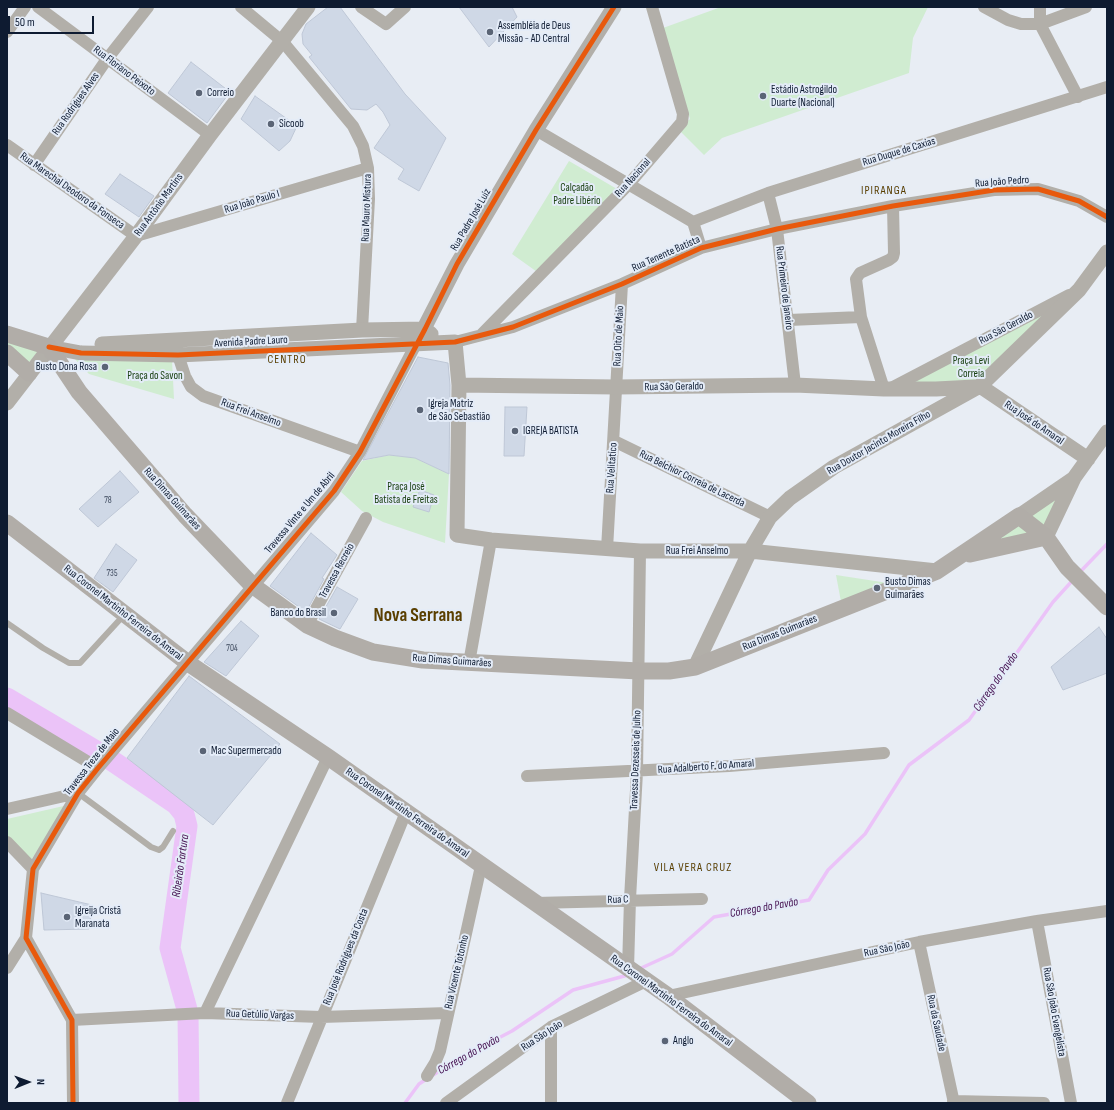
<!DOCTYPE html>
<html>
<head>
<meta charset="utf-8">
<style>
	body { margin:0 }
	#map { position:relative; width:1114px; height:1110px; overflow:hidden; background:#e8edf4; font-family:"Sofia Sans Condensed",sans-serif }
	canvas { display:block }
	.frame { position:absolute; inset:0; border:8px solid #0e1b31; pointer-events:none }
	.north { position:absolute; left:8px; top:1062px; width:40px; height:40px; -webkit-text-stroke:3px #e4ecf8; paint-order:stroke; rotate:89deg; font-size:11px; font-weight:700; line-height:16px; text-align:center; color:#0e1b31 }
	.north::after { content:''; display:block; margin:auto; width:14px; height:18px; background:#0e1b31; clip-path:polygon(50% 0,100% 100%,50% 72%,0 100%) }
	.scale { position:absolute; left:8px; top:16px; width:86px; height:18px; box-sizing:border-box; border:2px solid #0e1b31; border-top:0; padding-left:5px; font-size:12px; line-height:14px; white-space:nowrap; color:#0e1b31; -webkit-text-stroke:3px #e4ecf8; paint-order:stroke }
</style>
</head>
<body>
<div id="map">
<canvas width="1114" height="1110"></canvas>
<div class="frame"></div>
<div class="north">N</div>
<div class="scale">50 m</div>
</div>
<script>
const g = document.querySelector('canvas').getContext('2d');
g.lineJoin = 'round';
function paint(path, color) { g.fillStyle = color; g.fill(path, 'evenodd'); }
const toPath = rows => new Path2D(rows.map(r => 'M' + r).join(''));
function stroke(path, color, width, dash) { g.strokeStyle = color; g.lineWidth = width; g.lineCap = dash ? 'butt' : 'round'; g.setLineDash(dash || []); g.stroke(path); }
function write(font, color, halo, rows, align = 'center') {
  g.font = font + ' "Sofia Sans Condensed",sans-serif'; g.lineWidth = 4; g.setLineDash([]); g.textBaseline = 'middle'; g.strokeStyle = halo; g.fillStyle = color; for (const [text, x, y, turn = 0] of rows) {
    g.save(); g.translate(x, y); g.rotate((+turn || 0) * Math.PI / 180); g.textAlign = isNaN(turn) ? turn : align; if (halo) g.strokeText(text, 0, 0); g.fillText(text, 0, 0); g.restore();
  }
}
paint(toPath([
	[721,7,928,7,913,38,909,73,722,138,704,155,678,129,690,119,663,28],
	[569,161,617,189,540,274,512,254],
	[1079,290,978,386,894,388],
	[7,340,39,350,28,364,7,345],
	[73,357,172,360,174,399,89,374],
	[389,455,415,458,449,474,445,543,383,522,362,511,341,492,362,461],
	[1061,493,1045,534,1028,518],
	[1017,523,1035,539,984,549],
	[836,575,901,585,842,607],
	[68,805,29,863,7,840,7,819]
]), '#d0ecd1');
stroke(toPath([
	[1080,572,1107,544],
	[639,969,672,954,714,917,809,900,828,870,865,834,909,765,969,720,1053,602,1073,580],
	[433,1075,464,1056,512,1031,573,990,628,975],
	[405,1103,419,1084,428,1078]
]), '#ebc3f8', 3.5);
stroke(toPath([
	[7,698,108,758,176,804,184,814,187,826,170,948,188,1013,189,1103]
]), '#ebc3f8', 21);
const building = toPath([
	[328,7,340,7,405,94,446,138,419,191,398,179,404,169,374,148,390,125,383,112,376,104,367,110,351,109,309,57,312,55,303,44,302,34,306,24,328,7],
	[459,7,512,7,517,17,489,47,459,7],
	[191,62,230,92,207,123,168,93,191,62],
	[255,96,297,126,290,141,279,151,241,119,255,96],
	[120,174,154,196,139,217,105,194,120,174],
	[418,357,448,363,450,385,449,474,415,458,389,455,363,460,418,357],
	[505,407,527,407,524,456,504,456,505,407],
	[120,471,139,492,98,527,79,509,120,471],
	[420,490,434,495,429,512,413,507,420,490],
	[311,533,337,555,322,578,324,579,306,612,270,586,311,533],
	[116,544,137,560,113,592,94,578,116,544],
	[337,587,358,599,340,629,319,619,337,587],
	[241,621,259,636,226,676,204,662,241,621],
	[1099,627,1107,639,1107,673,1063,690,1051,667,1099,627],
	[189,676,280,744,213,825,127,758,189,676],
	[41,893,92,905,89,929,44,930,41,893]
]);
paint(building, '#cfd8e6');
stroke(building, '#bec7d6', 1);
stroke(toPath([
	[7,623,43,648,69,663,80,663,124,615],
	[78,793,151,847,159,850,163,847,173,831]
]), '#b2afa9', 6);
stroke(toPath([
	[38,7,210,135],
	[241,7,283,42,353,126,363,146,368,168,369,199,362,330],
	[361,7,386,24,405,7],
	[984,7,1008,20,1021,24,1040,24,1086,7],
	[1040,7,1040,24,1078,97],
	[7,32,25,7],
	[536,130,693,222,701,248],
	[7,145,136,236,368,168],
	[34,165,107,59,148,7],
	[768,193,777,229,795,385],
	[693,222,768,193,1107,87],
	[789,320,861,317],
	[482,334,628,185,682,122,683,114,652,7],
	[455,342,513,327,622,284,701,248,777,229,893,206,994,190,1038,189,1079,201,1107,217],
	[177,346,178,355,185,376,191,387,203,396,360,452],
	[891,388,1069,295],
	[884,389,861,317,856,279,860,273,889,260,893,257,894,253,893,206],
	[614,441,770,517],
	[607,549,622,284],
	[307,625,366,518],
	[469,663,491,540],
	[7,713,98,768],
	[527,776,729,766,884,753],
	[7,809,78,793],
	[7,842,33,869],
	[535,903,702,899],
	[1037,921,1071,1103],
	[919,942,954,1103],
	[7,968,26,938],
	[628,969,630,899,637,772,640,551],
	[668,996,919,942,1037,921,1107,911],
	[205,1013,328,757],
	[72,1020,205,1013,321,1017,448,1013],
	[551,1027,551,1103],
	[427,1076,435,1063,440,1051,481,866],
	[953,1101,1044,1103],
	[73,1103,72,1020,26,938,33,869,78,793,98,768,334,491,360,452,416,344],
	[287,1103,406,812],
	[446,1103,551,1027,646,981]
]), '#b2afa9', 12);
stroke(toPath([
	[102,344,362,330,425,329,431,334],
	[416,344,457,264,536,130,614,7],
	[49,347,81,353,178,355,455,342,459,385,457,535,491,540,640,551,750,551,937,571],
	[459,385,616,387,795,385,884,389,936,389,975,387],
	[980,386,1088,459],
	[7,403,136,236,210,135,308,7],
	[1019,516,1073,479],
	[1046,537,1074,478,1107,432],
	[695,667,750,551,770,517,790,498,834,467,980,386,1079,290,1107,252]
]), '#b2afa9', 15);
stroke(toPath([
	[7,334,49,347,79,392,185,515,252,585,307,625,335,638,373,652,423,660,639,671,669,671,695,667,937,571,1019,516,1046,537,1067,567,1107,607],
	[7,353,29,373],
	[7,523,188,663,328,757,668,996,808,1103],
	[970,554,1046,537]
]), '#b1ada8', 17);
stroke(toPath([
	[49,347,81,353,178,355,455,342,513,327,622,284,701,248,777,229,893,206,994,190,1038,189,1079,201,1107,217],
	[73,1103,72,1020,26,938,33,869,78,793,98,768,334,491,360,452,425,329,457,264,536,130,614,7]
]), '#e8590c', 5);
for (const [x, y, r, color] of [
	[490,32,4,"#5a6475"],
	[199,93,4,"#5a6475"],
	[763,96,4,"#5a6475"],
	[271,124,4,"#5a6475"],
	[105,367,4,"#5a6475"],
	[420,410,4,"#5a6475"],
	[515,431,4,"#5a6475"],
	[877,588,4,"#5a6475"],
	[334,613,4,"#5a6475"],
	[203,751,4,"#5a6475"],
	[67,917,4,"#5a6475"],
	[665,1041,4,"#5a6475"]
]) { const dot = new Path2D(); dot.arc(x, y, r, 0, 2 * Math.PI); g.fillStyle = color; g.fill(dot); stroke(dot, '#e4ecf8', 1.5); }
write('9px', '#3e4a5e', null, [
	["78",108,501],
	["735",112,574],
	["704",232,649]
]);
write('11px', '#0e1b31', '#e4ecf8', [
	["Assembléia de Deus",498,26],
	["Missão - AD Central",498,39],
	["Estádio Astrogildo",771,90],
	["Duarte (Nacional)",771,103],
	["Correio",207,93],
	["Sicoob",279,124],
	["Busto Dona Rosa",97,367,"right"],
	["Igreja Matriz",428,404],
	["de São Sebastião",428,417],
	["IGREJA BATISTA",523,431],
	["Busto Dimas",885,582],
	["Guimarães",885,595],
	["Banco do Brasil",326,613,"right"],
	["Mac Supermercado",211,751],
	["Igreija Cristã",75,911],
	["Maranata",75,924],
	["Anglo",673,1041]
], 'left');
write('11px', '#0e1b31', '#e4ecf8', [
	["Rua Floriano Peixoto",124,71,37],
	["Rua Rodrigues Alves",76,104,-55],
	["Rua Duque de Caxias",899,152,-17],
	["Rua Nacional",633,178,-48],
	["Rua João Pedro",1002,182,-4],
	["Rua Marechal Deodoro da Fonseca",72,191,35],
	["Rua João Paulo I",252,202,-17],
	["Rua Antônio Martins",159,205,-54],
	["Rua Mauro Mistura",367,208,-88],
	["Rua Padre José Luiz",471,220,-60],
	["Rua Tenente Batista",666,254,-24],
	["Rua Primeiro de Janeiro",784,288,83],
	["Rua São Geraldo",1006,328,-28],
	["Rua Oito de Maio",619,336,-87],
	["Avenida Padre Lauro",251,342,-3],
	["Rua São Geraldo",674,387,-1],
	["Rua Frei Anselmo",251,413,20],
	["Rua José do Amaral",1034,423,34],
	["Rua Doutor Jacinto Moreira Filho",879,443,-30],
	["Rua Velitatico",612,468,-86],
	["Rua Belchior Correia de Lacerda",692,479,26],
	["Rua Dimas Guimarães",172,499,48],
	["Travessa Vinte e Um de Abril",300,513,-50],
	["Rua Frei Anselmo",697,551],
	["Travessa Recreio",337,571,-61],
	["Rua Coronel Martinho Ferreira do Amaral",123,613,38],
	["Rua Dimas Guimarães",780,633,-22],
	["Rua Dimas Guimarães",452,661,4],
	["Travessa Dezesseis de Julho",636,760,-88],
	["Travessa Treze de Maio",92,762,-52],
	["Rua Adalberto F. do Amaral",706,767,-4],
	["Rua Coronel Martinho Ferreira do Amaral",407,813,35],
	["Rua C",618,900,-2],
	["Rua São João",887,949,-12],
	["Rua José Rodrigues da Costa",346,957,-68],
	["Rua Vicente Totonho",457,972,-77],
	["Rua Coronel Martinho Ferreira do Amaral",671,1001,36],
	["Rua São João Evangelista",1054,1012,80],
	["Rua Getúlio Vargas",260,1015,2],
	["Rua da Saudade",936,1023,78],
	["Rua São João",542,1036,-33]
]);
write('11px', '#194011', '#e4ecf8', [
	["Calçadão",577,188],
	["Padre Libério",577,201],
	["Praça Levi",971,361],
	["Correia",971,374],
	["Praça do Savon",155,376],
	["Praça José",406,487],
	["Batista de Freitas",406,500]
]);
g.letterSpacing = '1px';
write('12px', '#5a3f00', '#e4ecf8', [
	["IPIRANGA",884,191],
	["CENTRO",287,360],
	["VILA VERA CRUZ",693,868]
]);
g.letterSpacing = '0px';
write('italic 12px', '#430e4e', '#e4ecf8', [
	["Córrego do Pavão",996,682,-55],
	["Ribeirão Fartura",181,866,-82],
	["Córrego do Pavão",764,908,-10],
	["Córrego do Pavão",469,1055,-29]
]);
write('bold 19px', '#5a3f00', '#e4ecf8', [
	["Nova Serrana",418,616]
]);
</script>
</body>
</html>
